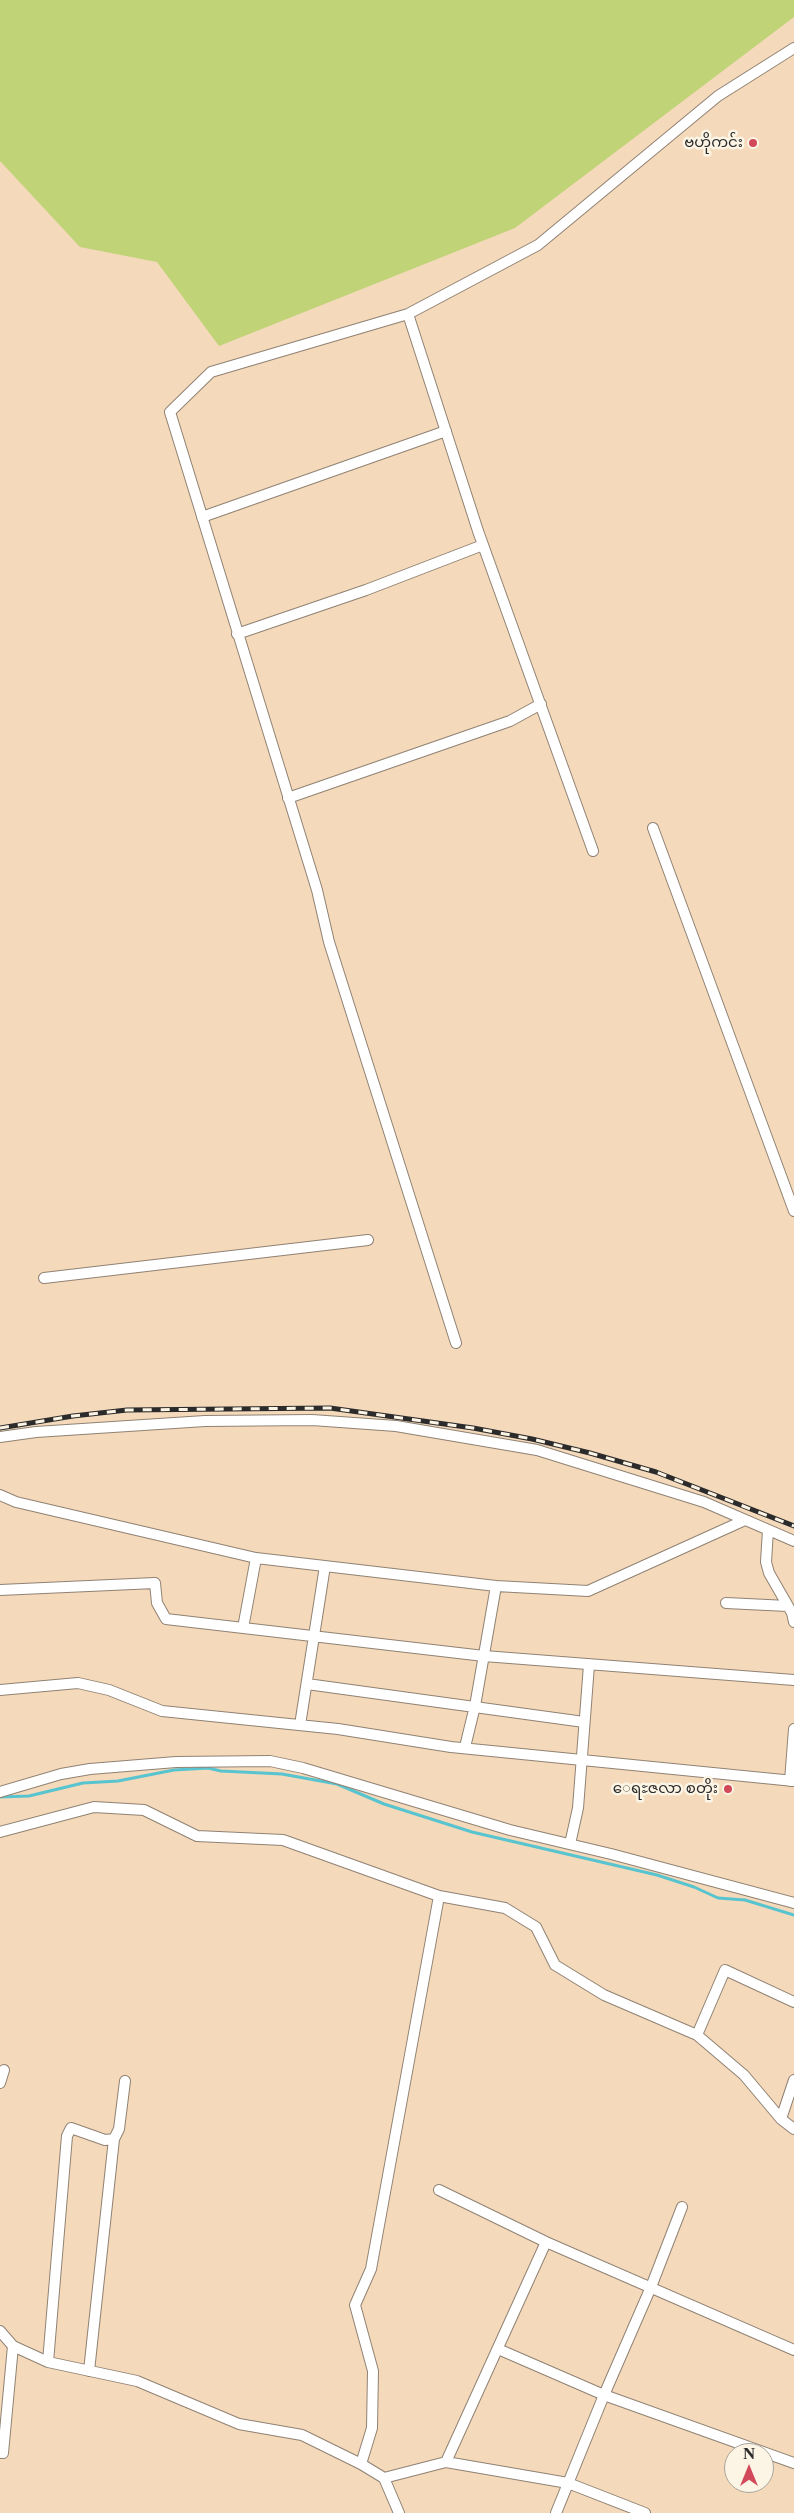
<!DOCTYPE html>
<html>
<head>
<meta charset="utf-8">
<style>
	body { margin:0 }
	#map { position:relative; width:794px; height:2513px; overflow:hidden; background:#f4d9bb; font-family:"Libre Caslon Text",serif }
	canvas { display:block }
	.north { position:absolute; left:724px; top:2443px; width:50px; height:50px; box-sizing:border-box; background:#fcf5e5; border:1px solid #a8a49b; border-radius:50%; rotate:0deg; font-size:14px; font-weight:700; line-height:20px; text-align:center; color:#2b2b2b }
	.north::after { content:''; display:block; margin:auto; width:18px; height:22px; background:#d1495b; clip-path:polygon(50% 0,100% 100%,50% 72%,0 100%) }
</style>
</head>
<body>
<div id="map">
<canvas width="794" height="2513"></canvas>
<div class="north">N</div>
</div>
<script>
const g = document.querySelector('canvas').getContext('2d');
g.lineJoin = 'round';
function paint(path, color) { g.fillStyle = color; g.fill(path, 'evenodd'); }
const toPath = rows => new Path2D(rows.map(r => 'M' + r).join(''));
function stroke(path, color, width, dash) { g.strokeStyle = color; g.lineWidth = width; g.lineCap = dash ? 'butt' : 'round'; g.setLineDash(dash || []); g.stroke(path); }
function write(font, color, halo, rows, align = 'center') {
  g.font = font + ' "Libre Caslon Text","Noto Sans Myanmar",serif'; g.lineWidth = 5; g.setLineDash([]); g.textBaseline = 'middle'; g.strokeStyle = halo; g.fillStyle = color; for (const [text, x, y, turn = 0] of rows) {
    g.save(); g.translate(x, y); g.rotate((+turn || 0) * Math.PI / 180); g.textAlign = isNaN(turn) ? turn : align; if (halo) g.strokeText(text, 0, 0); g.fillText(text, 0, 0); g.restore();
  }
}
paint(toPath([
	[0,0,794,0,794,17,515,228,219,346,157,262,80,247,0,161]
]), '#c0d376');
stroke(toPath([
	[0,1797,29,1796,83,1783,118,1781,174,1770,208,1768,221,1771,282,1774,337,1784,384,1804,472,1832,657,1875,694,1887,718,1898,745,1900,794,1915]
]), '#57c4cf', 3);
const minor = toPath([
	[408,314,478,531,593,851],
	[202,517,446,431],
	[237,634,366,590,483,545],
	[288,798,510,721,541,704],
	[653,828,794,1211],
	[44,1278,368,1240],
	[456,1343,329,942,317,890,170,412,211,372,408,314,538,245,718,96,794,48],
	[0,1437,36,1432,205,1421,312,1420,396,1426,537,1450,704,1502,794,1541],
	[0,1495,16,1502,256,1558,496,1586,588,1591,745,1520],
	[768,1530,766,1562,769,1573,792,1613,794,1622],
	[0,1590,155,1583,157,1603,166,1619,484,1656,794,1680],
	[726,1603,788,1606],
	[243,1628,256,1558],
	[307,1684,584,1722],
	[0,1690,78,1683,109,1690,162,1711,338,1729,451,1747,794,1781],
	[300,1725,325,1566],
	[465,1747,475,1706,496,1586],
	[790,1781,794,1729],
	[0,1792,61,1774,90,1769,176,1762,270,1761,303,1768,510,1830,611,1854,794,1903],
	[0,1832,94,1807,144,1810,197,1836,283,1840,439,1896,505,1908,536,1927,555,1965,604,1995,697,2035,744,2075,781,2119,794,2129],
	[570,1844,578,1808,589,1665],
	[697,2035,725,1970,794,2002],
	[0,2083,4,2070],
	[781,2119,794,2080],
	[439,2190,546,2242,794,2350],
	[0,2331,13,2346,48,2362,137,2381,239,2424,302,2435,361,2464,384,2478,399,2513],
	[498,2349,604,2395,794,2463],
	[48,2362,67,2136,71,2128,105,2140,114,2139,119,2129,125,2081],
	[89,2371,114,2139],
	[0,2453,3,2453,13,2346],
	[446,2462,546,2242],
	[361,2464,372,2428,373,2371,355,2305,371,2269,439,1896],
	[384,2478,446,2462,568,2483,645,2513],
	[556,2513,604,2395,651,2287,682,2207]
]);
stroke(minor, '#908273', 12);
stroke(minor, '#fff', 10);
const rail = toPath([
	[0,1428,73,1416,127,1410,330,1408,473,1428,532,1439,590,1453,656,1472,794,1526]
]);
stroke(rail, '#2b2b2b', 5);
stroke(rail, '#fcf5e5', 3, [9]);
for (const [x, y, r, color] of [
	[753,143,5,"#d1495b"],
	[728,1789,5,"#d1495b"]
]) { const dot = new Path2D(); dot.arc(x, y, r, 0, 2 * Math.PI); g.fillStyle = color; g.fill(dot); stroke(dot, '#fcf5e5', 2); }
write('15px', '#2b2b2b', '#fcf5e5', [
	["ဗဟိုကင်း",743,143],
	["ေရႊဇလာ စတိုး",718,1789]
], 'right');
</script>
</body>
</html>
